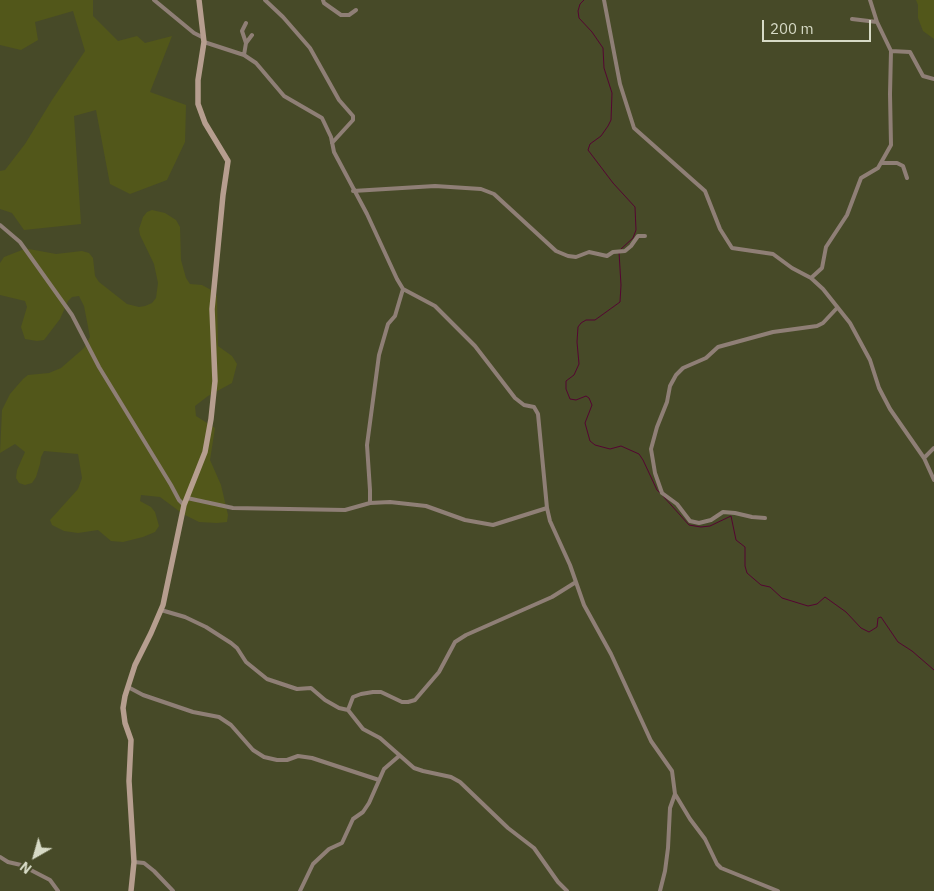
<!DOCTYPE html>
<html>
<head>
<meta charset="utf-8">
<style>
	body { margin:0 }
	#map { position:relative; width:934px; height:891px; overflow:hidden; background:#474a28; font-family:"IBM Plex Sans",sans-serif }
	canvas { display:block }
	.north { position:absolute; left:10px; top:831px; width:50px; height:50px; -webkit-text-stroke:4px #474a28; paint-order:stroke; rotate:218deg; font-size:14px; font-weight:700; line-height:20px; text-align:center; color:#d7dac6 }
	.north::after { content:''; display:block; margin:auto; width:18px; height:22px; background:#d7dac6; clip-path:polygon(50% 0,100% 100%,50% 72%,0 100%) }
	.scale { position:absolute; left:762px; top:20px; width:109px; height:22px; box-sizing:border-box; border:2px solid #d7dac6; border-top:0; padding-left:6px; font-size:15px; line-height:18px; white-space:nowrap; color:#d7dac6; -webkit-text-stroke:4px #474a28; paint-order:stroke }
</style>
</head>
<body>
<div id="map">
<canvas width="934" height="891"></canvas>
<div class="north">N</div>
<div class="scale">200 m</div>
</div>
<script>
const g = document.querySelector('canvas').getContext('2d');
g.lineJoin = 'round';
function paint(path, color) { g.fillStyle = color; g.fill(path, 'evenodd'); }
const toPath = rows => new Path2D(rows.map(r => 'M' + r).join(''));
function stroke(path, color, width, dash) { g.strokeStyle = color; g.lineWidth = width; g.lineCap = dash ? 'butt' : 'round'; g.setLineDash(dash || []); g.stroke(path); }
paint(toPath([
	[0,0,93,0,93,16,118,41,137,36,145,43,172,36,150,92,186,105,185,142,167,180,130,194,110,184,96,110,74,116,81,224,24,230,12,213,0,209,0,171,5,170,25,144,52,100,85,51,73,11,35,22,38,40,21,50,0,45],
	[916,0,934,0,934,39,923,31,918,18,918,5],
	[152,210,165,213,176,220,180,227,181,260,186,278,190,284,202,285,213,291,217,296,218,346,232,356,237,364,232,383,208,396,195,406,196,416,215,428,210,460,221,485,228,515,227,522,217,523,199,522,183,514,160,497,141,495,140,501,151,507,155,512,159,526,155,532,143,537,123,542,111,541,98,530,78,533,64,531,52,525,50,520,78,489,82,478,78,454,44,451,41,457,40,464,36,477,32,483,25,485,19,483,16,478,17,470,25,452,15,444,0,453,2,410,10,394,23,379,28,375,49,373,61,368,84,348,90,337,84,306,79,296,72,297,68,301,60,319,44,340,37,341,25,339,21,327,27,307,25,301,0,295,0,263,4,257,22,250,29,249,56,254,82,251,89,253,93,258,95,276,99,282,127,304,139,307,145,306,152,303,156,298,158,283,154,264,140,235,139,229,143,217,147,212]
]), '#52571a');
stroke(toPath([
	[584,0,580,4,578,11,579,18,592,32,603,48,604,68,612,93,611,120,608,126,601,136,590,144,588,150,613,183,635,207,636,230,633,238,621,249],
	[619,252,621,285,620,302,595,320,586,320,581,323,578,327,577,342,579,364,574,375,566,381,566,389,570,399,576,400,586,396,589,398,592,405,585,423,590,441,595,445,610,449,621,446,639,454,643,460,657,490,660,493],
	[663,496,689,525,701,527,710,526,731,516,736,540,745,547,745,566,747,573,761,585,770,587,782,598,808,606,817,604,825,597,846,612,861,628,869,632,877,627,878,618,881,617,898,642,912,651,934,670]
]), '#550532', 1);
stroke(toPath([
	[154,0,194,33,204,38],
	[265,0,283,17,310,48,339,100,353,116,353,120,332,143],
	[323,0,324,3,341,15,349,15,356,10],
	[604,0,620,84,634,128,705,191,720,229,732,248,773,254,792,268,811,278,823,289,850,323,870,360,879,388,890,409,924,458,934,480],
	[852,19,877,22],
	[246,23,242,31,246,43],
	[204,42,244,55,256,63,284,96,322,118,331,137,334,152,367,214,397,279,403,289,435,306,475,346,515,398,524,405,534,407,538,414,547,508,550,521,570,565,584,605,611,654,651,741,672,771,675,794,670,808,668,848,665,871,660,891],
	[891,51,910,52,923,76,934,79],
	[244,55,246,43,252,35],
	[881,163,897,163,903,166,907,178],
	[353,191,435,186,481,189,494,194,556,251,568,256,576,257,589,252,607,256,613,252,625,251,631,246,638,236,645,236],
	[0,225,20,242,72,315,99,367,171,485,179,500,184,505],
	[811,278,822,268,826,247,847,215,861,178,878,168,891,145,890,94,891,51,877,22,870,0],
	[924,458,934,448],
	[187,498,233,508,345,510,370,503,390,502,426,506,465,520,493,525,547,508],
	[370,503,370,490,367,445,379,355,388,324,395,316,403,289],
	[765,518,752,517,735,513,723,512,711,520,699,523,690,521,677,504,662,493,655,473,651,449,657,427,667,402,670,386,676,375,683,368,706,358,718,347,773,332,817,326,823,323,837,308],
	[161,610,185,617,206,627,231,643,237,648,246,662,267,679,297,689,311,688,325,700,339,708,348,710,363,729,380,738,414,768,423,771,451,777,460,782,508,828,534,848,558,882,567,891],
	[128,687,143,695,193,712,219,717,231,725,253,750,264,757,277,760,287,760,298,756,312,758,379,780],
	[348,710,353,697,361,694,373,692,381,692,402,702,408,702,415,700,439,672,455,642,466,635,552,597,576,582],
	[675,794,690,819,705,839,717,864,721,868,778,891],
	[0,857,8,862,21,865,50,880,58,891],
	[134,862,144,863,154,871,173,891],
	[300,891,313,864,329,849,342,843,353,819,363,812,369,803,384,769,399,756]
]), '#8f7f76', 4);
stroke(toPath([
	[131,891,134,862,129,781,131,740,125,723,123,708,125,696,135,665,151,633,163,605,184,505,205,452,211,419,215,381,212,309,223,195,228,161,205,123,198,104,198,80,204,42,199,0]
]), '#b69e8f', 5.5);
</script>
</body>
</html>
